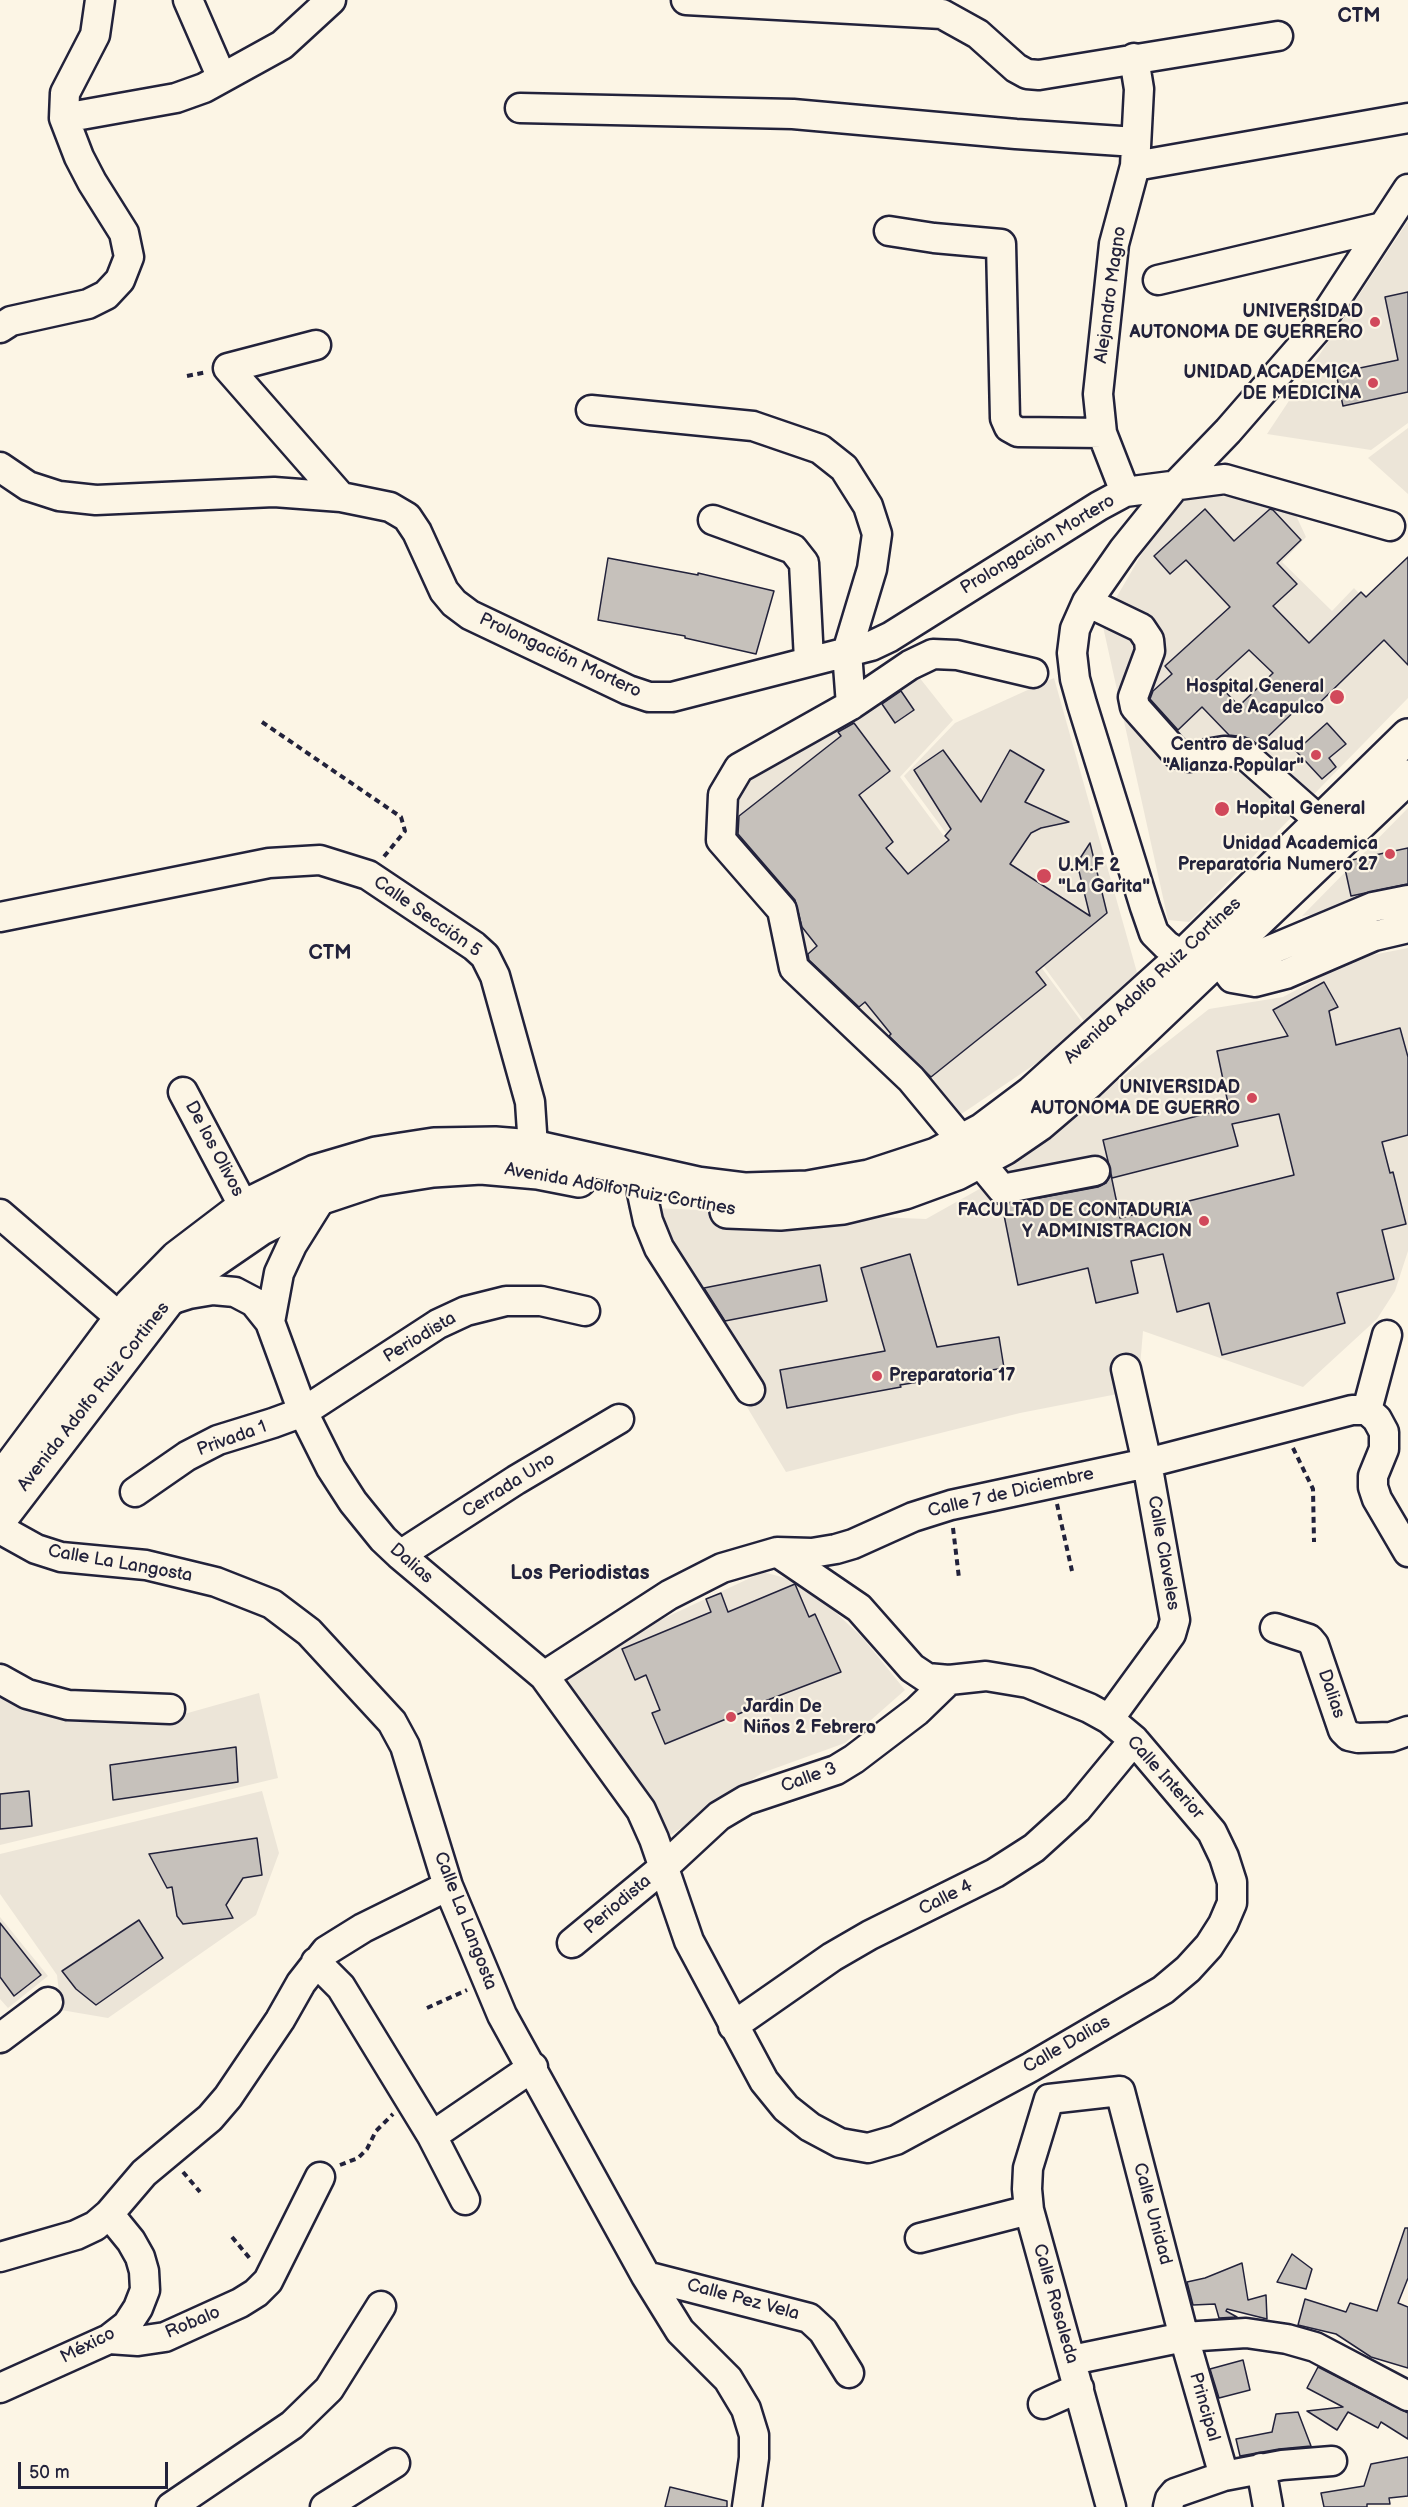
<!DOCTYPE html>
<html>
<head>
<meta charset="utf-8">
<style>
	body { margin:0 }
	#map { position:relative; width:1408px; height:2507px; overflow:hidden; background:#fcf5e5; font-family:"Balsamiq Sans",sans-serif }
	canvas { display:block }
	.scale { position:absolute; left:18px; top:2462px; width:150px; height:27px; box-sizing:border-box; border:3px solid #22223b; border-top:0; padding-left:8px; font-size:18px; line-height:21px; white-space:nowrap; color:#22223b; -webkit-text-stroke:4px #fcf5e5; paint-order:stroke }
</style>
</head>
<body>
<div id="map">
<canvas width="1408" height="2507"></canvas>
<div class="scale">50 m</div>
</div>
<script>
const g = document.querySelector('canvas').getContext('2d');
g.lineJoin = 'round';
function paint(path, color) { g.fillStyle = color; g.fill(path, 'evenodd'); }
const toPath = rows => new Path2D(rows.map(r => 'M' + r).join(''));
function stroke(path, color, width, dash) { g.strokeStyle = color; g.lineWidth = width; g.lineCap = dash ? 'butt' : 'round'; g.setLineDash(dash || []); g.stroke(path); }
function write(font, color, halo, rows, align = 'center') {
  g.font = font + ' "Balsamiq Sans",sans-serif'; g.lineWidth = 4.5; g.setLineDash([]); g.textBaseline = 'middle'; g.strokeStyle = halo; g.fillStyle = color; for (const [text, x, y, turn = 0] of rows) {
    g.save(); g.translate(x, y); g.rotate((+turn || 0) * Math.PI / 180); g.textAlign = isNaN(turn) ? turn : align; if (halo) g.strokeText(text, 0, 0); g.fillText(text, 0, 0); g.restore();
  }
}
paint(toPath([
	[1408,221,1408,423,1371,450,1267,434],
	[1408,428,1408,494,1368,458],
	[1195,491,1293,509,1306,537,1282,562,1332,611,1354,588,1367,602,1408,582,1408,698,1189,922,1168,920,1102,622,1161,521],
	[915,672,953,720,900,777,1087,1029,954,1119,796,968,785,909,723,839,741,769],
	[1054,678,1138,976,1084,1021,904,776,955,723],
	[1408,808,1408,902,1302,916],
	[1408,948,1408,1251,1395,1291,1377,1319,1303,1387,1143,1331,1138,1390,1020,1413,786,1472,627,1207,926,1219,983,1187,1209,1009,1283,997,1357,958],
	[763,1572,804,1583,862,1637,905,1690,845,1743,762,1773,668,1837,562,1681,624,1637],
	[259,1693,278,1778,0,1845,0,1698,32,1707,170,1718],
	[262,1791,279,1853,256,1915,108,2018,61,2010,57,1975,0,1894,0,1854],
	[0,1917,48,1976,8,2008,0,1999]
]), '#ece5d8');
const building = toPath([
	[1408,292,1408,392,1343,406,1336,373,1398,360,1385,297,1408,292],
	[1205,509,1234,541,1270,509,1273,510,1301,540,1277,563,1297,584,1273,606,1309,643,1361,592,1366,597,1408,557,1408,665,1384,640,1310,712,1302,704,1259,745,1245,737,1229,735,1202,707,1178,730,1150,699,1153,691,1172,674,1165,666,1230,607,1186,560,1170,574,1154,556,1205,509],
	[1249,650,1273,673,1239,706,1215,681,1249,650],
	[608,558,698,575,698,573,774,591,756,654,685,638,685,636,598,620,608,558],
	[901,691,914,710,895,723,882,704,901,691],
	[854,723,890,771,859,795,893,842,886,848,908,874,949,840,945,836,951,829,914,770,943,750,981,802,1010,750,1044,770,1025,802,1069,822,1041,828,1031,833,1010,864,1090,916,1077,863,1090,843,1107,913,1036,972,1046,985,931,1077,889,1036,891,1034,865,1002,859,1007,809,960,808,954,817,946,802,927,795,900,738,834,739,816,841,736,838,732,854,723],
	[1327,723,1346,744,1329,758,1336,767,1322,779,1296,751,1327,723],
	[1408,848,1408,884,1351,896,1344,864,1347,861,1408,848],
	[1324,982,1338,1007,1329,1011,1336,1045,1400,1028,1408,1057,1408,1135,1382,1142,1390,1173,1393,1172,1406,1224,1382,1230,1394,1279,1337,1293,1345,1323,1222,1355,1209,1303,1177,1312,1163,1254,1131,1261,1138,1293,1096,1303,1088,1268,1018,1285,1002,1205,1098,1187,1106,1183,1111,1175,1120,1218,1294,1175,1279,1114,1232,1124,1238,1146,1112,1178,1103,1140,1229,1108,1217,1051,1288,1036,1273,1010,1324,982],
	[910,1254,937,1347,999,1337,1004,1368,900,1385,901,1387,787,1408,780,1370,885,1351,861,1268,910,1254],
	[820,1265,827,1301,725,1321,704,1288,820,1265],
	[795,1584,809,1617,815,1614,841,1672,752,1706,753,1708,665,1744,652,1713,660,1710,646,1675,635,1680,622,1649,711,1612,706,1599,721,1593,728,1612,795,1584],
	[236,1747,238,1782,113,1800,110,1765,236,1747],
	[29,1791,32,1826,0,1829,0,1794,29,1791],
	[257,1838,262,1875,243,1878,226,1905,233,1918,183,1924,177,1916,172,1887,167,1888,149,1854,257,1838],
	[139,1920,163,1958,96,2005,76,1989,62,1971,139,1920],
	[0,1923,41,1975,14,1996,0,1977,0,1923],
	[1405,2228,1408,2228,1408,2278,1398,2303,1408,2307,1408,2368,1371,2357,1336,2334,1298,2325,1305,2299,1346,2312,1350,2303,1377,2311,1405,2228],
	[1292,2254,1312,2269,1306,2289,1277,2282,1292,2254],
	[1242,2263,1248,2300,1266,2295,1267,2319,1227,2309,1226,2311,1237,2317,1219,2318,1215,2304,1193,2305,1187,2282,1205,2278,1242,2263],
	[1243,2360,1250,2390,1219,2398,1210,2369,1243,2360],
	[1318,2367,1408,2413,1408,2439,1381,2422,1378,2428,1348,2412,1337,2430,1307,2411,1343,2407,1307,2388,1318,2367],
	[1298,2412,1311,2446,1279,2449,1240,2456,1236,2439,1272,2432,1276,2414,1298,2412],
	[1408,2457,1408,2496,1389,2498,1390,2504,1367,2504,1367,2507,1324,2507,1321,2493,1364,2486,1371,2464,1408,2457],
	[670,2487,727,2501,727,2507,665,2507,670,2487]
]);
paint(building, '#c6c1bb');
stroke(building, '#22223b', 1.5);
const minor = toPath([
	[188,0,222,78],
	[686,0,942,14,978,34,1016,68,1027,74,1039,75,1278,36],
	[520,108,793,114,1016,134,1136,142],
	[64,118,176,98,204,88,282,45,331,0],
	[1135,166,1408,118],
	[1408,189,1315,331,1228,431,1174,487,1124,549,1087,602,1075,629,1072,653,1075,679,1082,704,1145,907,1154,933,1166,945,1183,956,1235,960,1249,959,1373,907,1408,900],
	[889,231,934,238,1001,244,1005,418,1009,427,1018,432,1102,433],
	[1158,280,1383,227],
	[0,328,11,321,88,304,106,295,120,280,129,257,124,233,92,182,79,157,64,118,65,93,95,35,100,0],
	[316,345,228,368,341,497],
	[591,410,753,426,820,449,844,468,868,506,877,534,872,569,847,652,851,705],
	[0,467,28,486,59,496,96,500,274,492,341,497,390,507,407,517,417,532,444,591,454,603,470,615,628,690,649,697,672,697,871,646,890,637,1099,506,1125,492,1225,479,1390,526],
	[1125,492,1102,433,1098,394,1114,244,1135,166,1139,89,1134,58],
	[713,520,793,549,804,563,809,660],
	[1087,602,1141,628,1149,640,1150,651,1133,697,1135,707,1176,753,1189,757,1224,751,1243,753,1320,821],
	[1033,673,957,655,933,654,910,665,851,705,739,768,723,795,721,840,782,910,794,968,911,1079,1002,1189,1095,1171],
	[0,917,269,863,320,860,368,875,474,946,485,956,495,976,530,1102,533,1147],
	[1218,959,1232,978,1255,982,1286,974,1374,936,1408,928],
	[183,1092,244,1207],
	[642,1193,648,1221,659,1248,750,1390],
	[0,1214,138,1333],
	[167,1301,189,1294,213,1290,235,1292,254,1302,270,1322,303,1412,331,1468,353,1502,383,1539,400,1555,544,1676,641,1810,654,1839,689,1941,764,2081,786,2108,810,2127,840,2143,868,2148,896,2140,1031,2067,1163,1990,1188,1969,1209,1946,1223,1924,1232,1903,1232,1882,1224,1857,1212,1832,1134,1740,1109,1719,1089,1708,1028,1683,986,1676,949,1680,927,1678,912,1668,859,1608,777,1552],
	[270,1322,279,1273,292,1245,322,1197],
	[1367,1410,1377,1419,1384,1432,1384,1449,1373,1476,1373,1487,1377,1499,1408,1552],
	[1367,1410,1387,1335],
	[135,1492,187,1456,218,1440,273,1423,303,1412,438,1324,466,1311,506,1301,541,1301,585,1311],
	[0,1529,36,1549,61,1557,146,1565,216,1582,272,1604,309,1632,392,1722,405,1746,448,1886,502,2015,646,2276,680,2331,728,2379,746,2409,754,2435,754,2458,747,2507],
	[400,1555,516,1480,619,1419],
	[1275,1628,1309,1639,1314,1645,1343,1730,1349,1736,1358,1738,1391,1737,1408,1731],
	[544,1676,669,1595,722,1568,777,1552,812,1553,836,1549,853,1544,913,1517,951,1505,1147,1463,1352,1410,1367,1410],
	[0,1679,27,1694,68,1705,170,1709],
	[1109,1719,1171,1634,1175,1620,1147,1463,1126,1369],
	[572,1943,664,1867,719,1816,746,1800,836,1770,854,1759,917,1711,949,1680],
	[316,1962,341,1987,432,2136,465,2200],
	[733,2026,832,1957,870,1935,995,1873,1034,1848,1077,1809,1134,1740],
	[0,2038,48,2002],
	[1049,2099,1120,2091,1184,2337,1224,2476],
	[1049,2099,1028,2168,1027,2189,1029,2210,1111,2507],
	[432,2136,533,2067],
	[920,2238,1029,2210],
	[0,2257,76,2235,95,2226,109,2214,144,2173,210,2118,228,2097,280,2020,301,1983,326,1951,363,1928,448,1886],
	[646,2276,809,2318,823,2331,849,2373],
	[109,2339,138,2341,165,2337,240,2303,256,2293,268,2281,320,2177],
	[1072,2360,1184,2337,1246,2333,1287,2339,1315,2347,1408,2396],
	[0,2388,109,2339,127,2325,138,2308,145,2290,144,2271,140,2257,131,2241,109,2214],
	[1043,2404,1079,2388],
	[1261,2468,1268,2507],
	[171,2507,292,2425,329,2389,381,2306],
	[325,2507,395,2463],
	[1168,2507,1170,2499,1175,2493,1224,2476,1282,2465,1332,2461]
]);
const major = toPath([
	[727,1211,780,1213,843,1207,905,1192,957,1173,1004,1148,1039,1124,1087,1083,1408,777],
	[0,1481,131,1305,177,1258,244,1207,315,1172,376,1154,434,1145,495,1144,533,1147,698,1184,746,1190,808,1188,869,1177,936,1155,983,1130,1031,1094,1174,965,1408,736],
	[0,1519,167,1301,210,1263,261,1228,322,1197,376,1179,433,1170,481,1167,538,1172,579,1180]
]);
stroke(minor, '#22223b', 33);
stroke(major, '#22223b', 38);
stroke(toPath([
	[187,376,207,372],
	[262,722,401,817,405,831,382,859],
	[1293,1448,1313,1489,1314,1542],
	[1057,1504,1072,1571],
	[953,1528,959,1578],
	[427,2008,467,1990],
	[340,2165,358,2158,367,2149,376,2131,393,2114],
	[183,2172,200,2192],
	[232,2237,252,2261]
]), '#22223b', 4, [6, 4.5]);
stroke(minor, '#fcf5e5', 28);
stroke(major, '#fcf5e5', 33);
for (const [x, y, r, color] of [
	[1375,322,6,"#d1495b"],
	[1373,383,6,"#d1495b"],
	[1337,697,8,"#d1495b"],
	[1316,755,6,"#d1495b"],
	[1222,809,8,"#d1495b"],
	[1390,854,6,"#d1495b"],
	[1044,876,8,"#d1495b"],
	[1252,1098,6,"#d1495b"],
	[1204,1221,6,"#d1495b"],
	[877,1376,6,"#d1495b"],
	[731,1717,6,"#d1495b"]
]) { const dot = new Path2D(); dot.arc(x, y, r, 0, 2 * Math.PI); g.fillStyle = color; g.fill(dot); stroke(dot, '#fcf5e5', 2); }
write('18px', '#22223b', '#fcf5e5', [
	["Alejandro Magno",1111,295,-82],
	["Prolongación Mortero",1038,545,-31],
	["Prolongación Mortero",560,656,25],
	["Calle Sección 5",427,917,35],
	["Avenida Adolfo Ruiz Cortines",1153,981,-43],
	["De los Olivos",214,1149,62],
	["Avenida Adolfo Ruiz Cortines",620,1190,10],
	["Periodista",420,1338,-31],
	["Avenida Adolfo Ruiz Cortines",94,1397,-52],
	["Privada 1",232,1439,-20],
	["Cerrada Uno",509,1486,-32],
	["Calle 7 de Diciembre",1011,1493,-13],
	["Calle Claveles",1163,1553,80],
	["Calle La Langosta",120,1564,10],
	["Dalias",411,1564,41],
	["Dalias",1331,1694,71],
	["Calle 3",809,1778,-20],
	["Calle Interior",1165,1778,48],
	["Calle 4",946,1898,-27],
	["Periodista",618,1905,-40],
	["Calle La Langosta",465,1921,69],
	["Calle Dalias",1067,2045,-30],
	["Calle Unidad",1152,2214,75],
	["Calle Pez Vela",743,2300,15],
	["Calle Rosaleda",1055,2304,74],
	["Robalo",193,2323,-23],
	["México",88,2346,-27],
	["Principal",1204,2407,74]
]);
write('bold 18px', '#22223b', '#fcf5e5', [
	["UNIVERSIDAD",1363,312],
	["AUTONOMA DE GUERRERO",1363,333],
	["UNIDAD ACADEMICA",1361,373],
	["DE MEDICINA",1361,394],
	["Hospital General",1324,687],
	["de Acapulco",1324,708],
	["Centro de Salud",1304,745],
	["\"Alianza Popular\"",1304,766],
	["Hopital General",1236,809,"left"],
	["Unidad Academica",1378,844],
	["Preparatoria Numero 27",1378,865],
	["U.M.F 2",1058,866,"left"],
	["\"La Garita\"",1058,887,"left"],
	["UNIVERSIDAD",1240,1088],
	["AUTONOMA DE GUERRO",1240,1109],
	["FACULTAD DE CONTADURIA",1192,1211],
	["Y ADMINISTRACION",1192,1232],
	["Preparatoria 17",889,1376,"left"],
	["Jardin De",743,1707,"left"],
	["Niños 2 Febrero",743,1728,"left"]
], 'right');
write('bold 20px', '#22223b', '#fcf5e5', [
	["CTM",1359,17],
	["CTM",330,954],
	["Los Periodistas",580,1574]
]);
</script>
</body>
</html>
